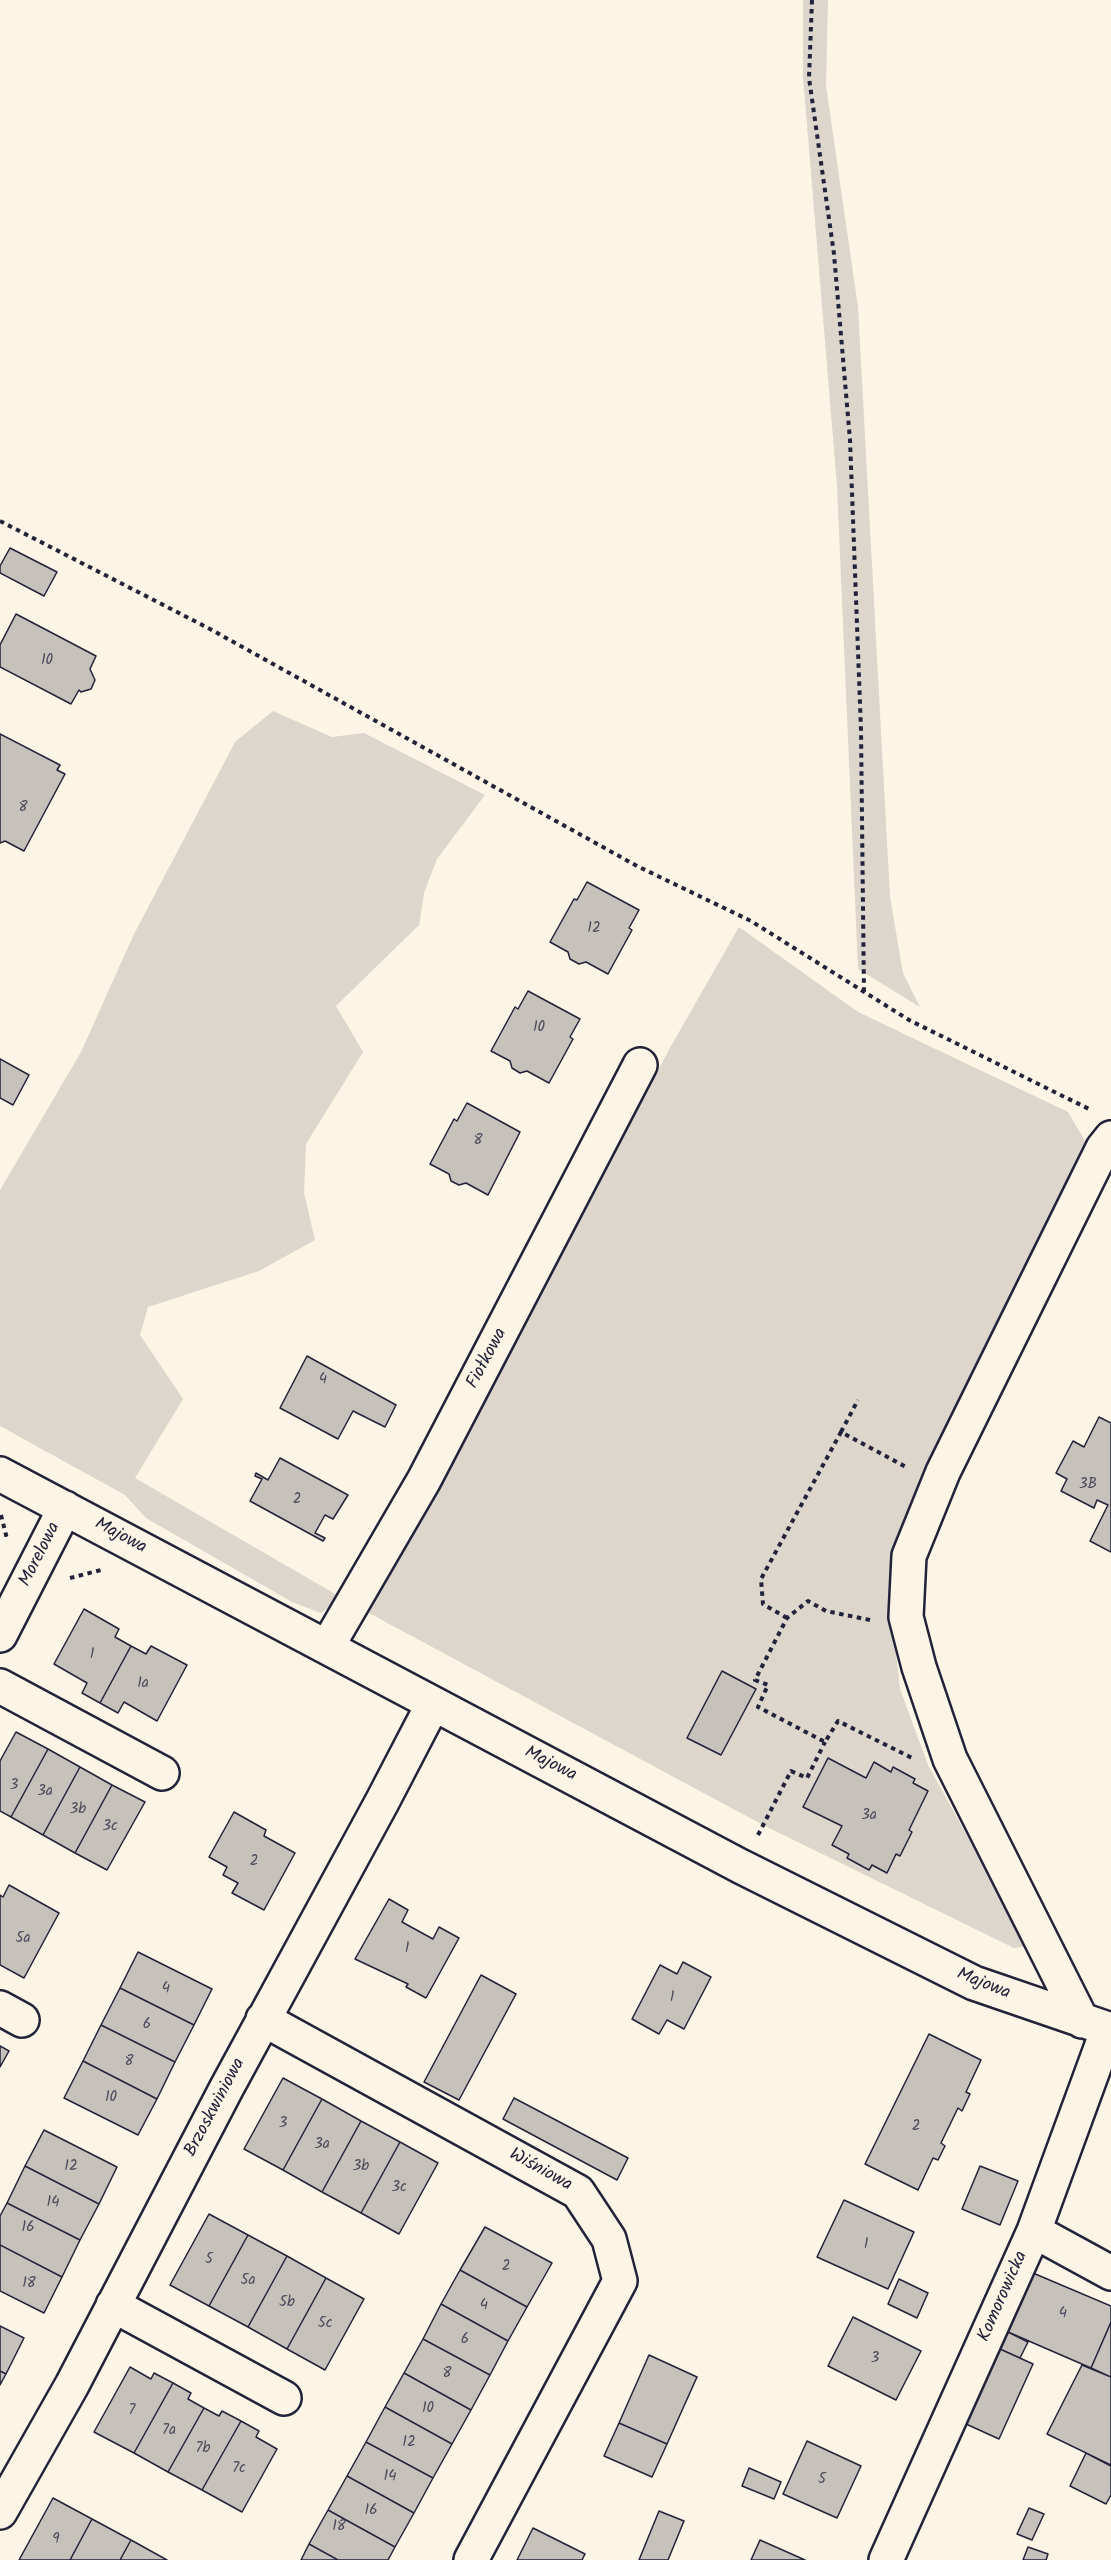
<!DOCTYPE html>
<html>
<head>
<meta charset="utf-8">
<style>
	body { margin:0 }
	canvas { display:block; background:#fcf5e5 }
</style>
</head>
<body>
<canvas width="1111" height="2560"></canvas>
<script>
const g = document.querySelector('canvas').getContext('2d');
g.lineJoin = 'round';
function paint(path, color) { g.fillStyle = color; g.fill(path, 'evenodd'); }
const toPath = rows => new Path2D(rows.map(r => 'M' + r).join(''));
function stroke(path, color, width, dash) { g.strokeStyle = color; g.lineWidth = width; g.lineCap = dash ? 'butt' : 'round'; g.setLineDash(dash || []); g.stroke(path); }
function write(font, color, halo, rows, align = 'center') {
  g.font = font + ' Kalam,sans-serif'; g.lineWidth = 6; g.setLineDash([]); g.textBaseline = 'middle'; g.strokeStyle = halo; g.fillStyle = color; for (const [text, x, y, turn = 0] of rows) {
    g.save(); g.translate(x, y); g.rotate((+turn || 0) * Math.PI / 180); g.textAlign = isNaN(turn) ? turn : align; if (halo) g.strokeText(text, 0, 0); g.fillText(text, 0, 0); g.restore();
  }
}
paint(toPath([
	[803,0,828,0,826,86,858,307,890,897,903,973,920,1007,858,969,837,486,803,76],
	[273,711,332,737,364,733,485,795,437,859,424,893,419,925,336,1006,363,1052,306,1144,304,1193,315,1240,259,1271,148,1307,140,1335,183,1399,135,1478,337,1595,335,1602,321,1613,292,1602,146,1518,125,1495,0,1426,0,1190,81,1052,134,934,235,742],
	[739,927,858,1012,1068,1112,1085,1141,935,1455,891,1609,900,1689,928,1765,1028,1946,1014,1948,763,1825,367,1612,671,1046]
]), '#dcd6cc');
const building = toPath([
	[10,548,57,572,44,596,0,573,0,566,10,548],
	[16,614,96,656,90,669,95,680,91,689,81,692,79,690,71,704,0,667,0,645,16,614],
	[0,734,60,765,57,770,65,774,24,851,5,841,0,843,0,734],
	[587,882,639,910,629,928,632,930,608,974,586,962,579,964,570,959,568,952,550,942,574,899,577,900,587,882],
	[528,991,580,1019,570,1037,573,1039,549,1083,527,1071,520,1073,512,1068,510,1061,491,1051,515,1007,518,1009,528,991],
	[0,1059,29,1075,13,1105,0,1098,0,1059],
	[467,1103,520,1132,488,1195,466,1183,459,1185,451,1181,449,1174,430,1164,454,1119,457,1121,467,1103],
	[307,1356,396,1405,385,1427,353,1411,338,1439,280,1408,307,1356],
	[1099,1417,1111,1423,1111,1552,1090,1541,1108,1505,1097,1500,1094,1508,1061,1491,1067,1479,1056,1473,1073,1441,1084,1447,1099,1417],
	[280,1458,348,1495,333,1519,325,1515,315,1533,325,1538,323,1541,250,1501,262,1479,255,1476,256,1473,268,1480,280,1458],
	[84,1609,119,1629,115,1637,131,1646,100,1703,82,1693,87,1683,54,1664,84,1609],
	[131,1646,146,1654,151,1646,187,1665,157,1721,124,1702,118,1713,100,1703,131,1646],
	[722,1671,756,1689,721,1755,687,1738,722,1671],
	[16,1732,48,1749,11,1817,0,1811,0,1761,16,1732],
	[48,1749,80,1767,43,1835,11,1817,48,1749],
	[828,1758,866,1778,874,1762,891,1772,893,1767,915,1779,913,1783,928,1791,909,1830,912,1832,900,1856,896,1854,887,1873,872,1865,869,1870,847,1858,849,1854,832,1845,842,1826,803,1807,828,1758],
	[80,1767,112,1785,75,1853,43,1835,80,1767],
	[112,1785,145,1802,107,1870,75,1853,112,1785],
	[234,1812,266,1830,264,1836,295,1853,264,1910,232,1893,238,1883,223,1875,227,1867,209,1857,234,1812],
	[9,1885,59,1913,24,1978,0,1965,0,1895,3,1897,9,1885],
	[389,1899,408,1910,402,1922,433,1939,439,1927,459,1938,426,1998,406,1987,408,1984,355,1959,389,1899],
	[138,1952,212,1989,194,2025,120,1988,138,1952],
	[683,1962,711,1977,684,2029,667,2020,659,2034,632,2019,660,1965,677,1974,683,1962],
	[481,1975,516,1994,459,2100,424,2082,481,1975],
	[120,1988,194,2025,175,2062,101,2025,120,1988],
	[101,2025,175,2062,157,2099,83,2061,101,2025],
	[929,2034,981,2060,966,2092,970,2094,962,2111,958,2108,941,2143,945,2146,938,2160,933,2158,918,2190,865,2164,929,2034],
	[0,2046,9,2051,0,2067,0,2046],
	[83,2061,157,2099,138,2135,64,2098,83,2061],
	[283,2078,322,2099,283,2170,244,2149,283,2078],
	[514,2098,628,2158,617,2180,503,2119,514,2098],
	[322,2099,361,2121,322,2192,283,2170,322,2099],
	[361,2121,400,2142,361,2213,322,2192,361,2121],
	[44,2130,117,2167,99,2204,25,2166,44,2130],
	[400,2142,438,2163,399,2234,361,2213,400,2142],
	[25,2166,99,2204,80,2240,7,2203,25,2166],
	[980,2166,1018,2181,1000,2225,962,2209,980,2166],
	[844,2200,914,2232,888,2289,817,2257,844,2200],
	[7,2203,80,2240,62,2277,0,2245,0,2216,7,2203],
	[209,2214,248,2235,209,2306,170,2285,209,2214],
	[485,2227,552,2263,527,2307,460,2270,485,2227],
	[248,2235,287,2256,248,2327,209,2306,248,2235],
	[0,2245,62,2277,44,2313,0,2291,0,2245],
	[287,2256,326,2278,287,2349,248,2327,287,2256],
	[460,2270,527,2307,508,2341,441,2304,460,2270],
	[1033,2273,1111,2306,1111,2322,1091,2368,1008,2332,1033,2273],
	[326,2278,364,2299,325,2370,287,2349,326,2278],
	[899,2279,928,2293,917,2318,888,2304,899,2279],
	[441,2304,508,2341,490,2375,423,2339,441,2304],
	[853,2317,921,2351,896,2400,828,2366,853,2317],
	[1111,2322,1111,2377,1091,2368,1111,2322],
	[0,2326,24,2338,6,2374,0,2371,0,2326],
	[1008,2332,1028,2342,1020,2358,1000,2349,1008,2332],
	[423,2339,490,2375,471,2410,404,2373,423,2339],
	[1000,2349,1033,2364,999,2439,966,2424,1000,2349],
	[649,2355,697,2377,667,2444,619,2423,649,2355],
	[1082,2365,1111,2377,1111,2465,1047,2434,1082,2365],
	[130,2367,151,2379,154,2373,173,2383,134,2453,94,2432,130,2367],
	[0,2371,6,2374,0,2385,0,2371],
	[404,2373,471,2410,452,2444,385,2407,404,2373],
	[173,2383,191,2393,188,2399,204,2408,168,2472,134,2453,173,2383],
	[385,2407,452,2444,433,2478,366,2442,385,2407],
	[204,2408,219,2416,222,2411,241,2421,202,2490,168,2472,204,2408],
	[241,2421,259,2431,256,2437,277,2449,242,2512,202,2490,241,2421],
	[619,2423,667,2444,652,2477,604,2456,619,2423],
	[807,2441,861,2466,837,2518,783,2494,807,2441],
	[366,2442,433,2478,414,2513,347,2476,366,2442],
	[1086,2453,1111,2466,1111,2495,1106,2504,1070,2486,1086,2453],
	[749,2468,781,2482,774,2499,742,2486,749,2468],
	[347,2476,414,2513,395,2547,328,2510,347,2476],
	[53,2498,92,2519,70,2560,19,2560,53,2498],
	[1029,2508,1044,2514,1032,2540,1017,2534,1029,2508],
	[328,2510,395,2547,388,2560,338,2560,309,2544,328,2510],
	[659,2511,684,2521,668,2560,639,2560,659,2511],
	[92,2519,131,2540,120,2560,70,2560,92,2519],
	[533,2528,585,2554,582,2560,517,2560,533,2528],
	[131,2540,167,2560,120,2560,131,2540],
	[760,2540,805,2560,751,2560,760,2540],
	[309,2544,338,2560,301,2560,309,2544],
	[1028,2547,1048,2554,1046,2560,1023,2560,1028,2547]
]);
paint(building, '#c6c1bb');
stroke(building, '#22223b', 1.5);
const minor = toPath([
	[0,1474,740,1866,974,1983,1111,2030],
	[0,1635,65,1508],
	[327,1647,424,1480,640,1065],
	[0,1686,162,1773],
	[0,2008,22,2020],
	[263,2019,578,2192,609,2239,620,2281,471,2560],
	[1082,2021,950,1759,919,1667,906,1617,909,1556,943,1472,1103,1148,1111,1138],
	[1034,2231,1111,2273],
	[113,2305,284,2398],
	[0,2512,72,2385,226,2089,382,1802,433,1704],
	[886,2560,1034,2231,1108,2029]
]);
stroke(minor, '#22223b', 38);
stroke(toPath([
	[812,0,809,78,834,254,850,440,861,730,864,994],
	[0,521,210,629,637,866,751,921,909,1020,1091,1110],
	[841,1432,858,1400],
	[1,1515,7,1539],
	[70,1578,101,1570],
	[787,1618,763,1604,761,1579,841,1432,906,1467],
	[870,1620,826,1611,808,1601,787,1618,755,1680,768,1685,758,1707,825,1742,838,1721,912,1758],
	[758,1835,791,1771,807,1778,825,1742]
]), '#22223b', 4, [4.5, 4.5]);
stroke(minor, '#fcf5e5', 33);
write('15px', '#4b4a5b', null, [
	["10",47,661],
	["8",23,808],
	["12",594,929],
	["10",539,1028],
	["8",478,1141],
	["4",323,1380],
	["3B",1088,1485],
	["2",297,1500],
	["1",92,1655],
	["1a",143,1684],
	["3",14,1786],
	["3a",45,1792],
	["3b",78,1810],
	["3a",869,1816],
	["3c",110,1827],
	["2",254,1862],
	["5a",23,1939],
	["1",407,1949],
	["4",166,1989],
	["1",672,1998],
	["6",147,2025],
	["8",129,2062],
	["10",111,2098],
	["3",283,2124],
	["2",916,2127],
	["3a",322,2145],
	["12",71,2167],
	["3b",361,2167],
	["3c",399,2188],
	["14",53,2203],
	["16",28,2228],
	["1",866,2245],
	["5",209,2260],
	["2",506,2267],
	["5a",248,2281],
	["18",29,2284],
	["5b",287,2303],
	["4",484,2306],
	["4",1063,2314],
	["5c",325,2324],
	["6",465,2340],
	["3",875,2359],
	["8",447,2374],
	["10",428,2409],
	["7",132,2411],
	["7a",169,2431],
	["12",409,2443],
	["7b",203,2449],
	["7c",239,2469],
	["14",390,2477],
	["5",822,2480],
	["16",371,2511],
	["18",339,2527],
	["9",56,2540]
]);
write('18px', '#22223b', '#fcf5e5', [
	["Fiołkowa",488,1359,-62],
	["Majowa",120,1537,28],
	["Morelowa",41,1555,-63],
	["Majowa",550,1765,27],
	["Majowa",983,1985,22],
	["Brzoskwiniowa",216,2108,-62],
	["Wiśniowa",540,2171,29],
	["Komorowicka",1004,2297,-66]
]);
</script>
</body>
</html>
